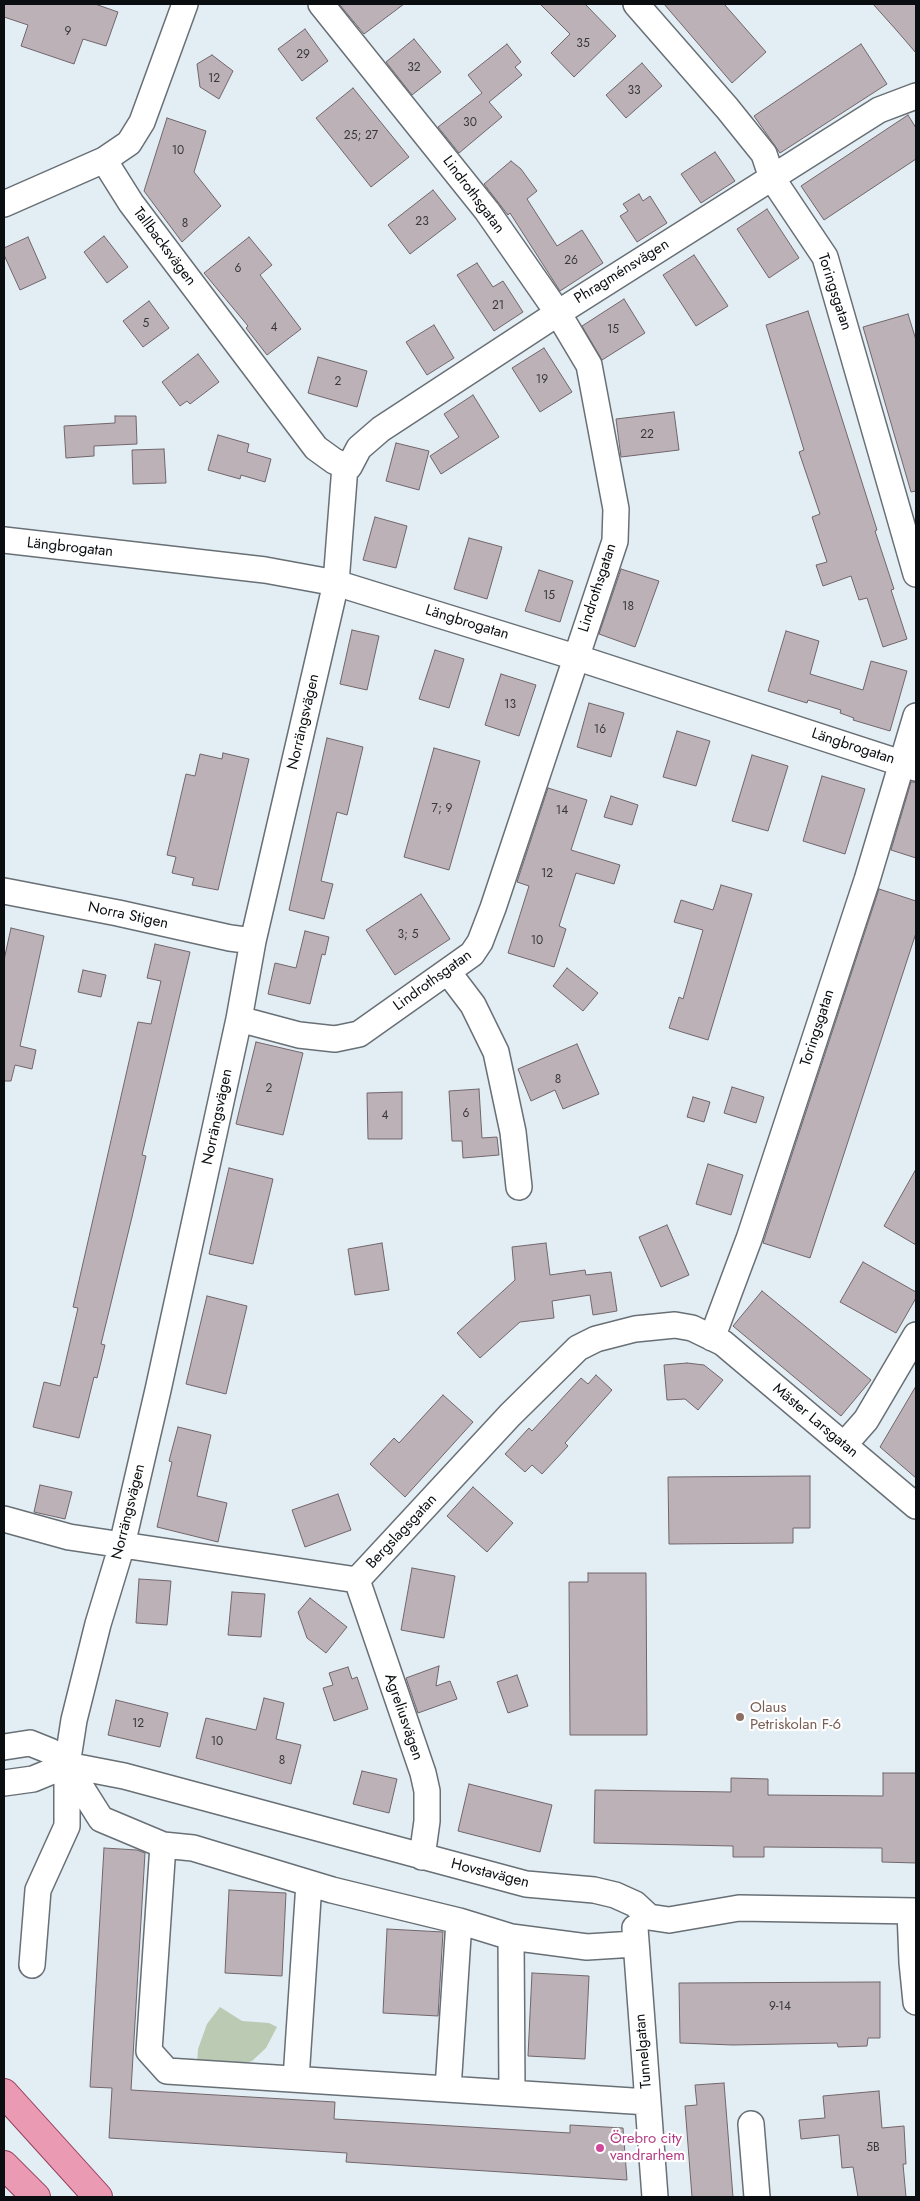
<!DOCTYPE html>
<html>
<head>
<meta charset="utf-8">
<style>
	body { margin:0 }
	#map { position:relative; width:920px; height:2201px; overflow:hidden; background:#e3edf4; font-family:Jost,sans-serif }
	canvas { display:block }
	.frame { position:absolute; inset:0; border:5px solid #0b0e10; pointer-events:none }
</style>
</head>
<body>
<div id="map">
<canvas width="920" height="2201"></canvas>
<div class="frame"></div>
</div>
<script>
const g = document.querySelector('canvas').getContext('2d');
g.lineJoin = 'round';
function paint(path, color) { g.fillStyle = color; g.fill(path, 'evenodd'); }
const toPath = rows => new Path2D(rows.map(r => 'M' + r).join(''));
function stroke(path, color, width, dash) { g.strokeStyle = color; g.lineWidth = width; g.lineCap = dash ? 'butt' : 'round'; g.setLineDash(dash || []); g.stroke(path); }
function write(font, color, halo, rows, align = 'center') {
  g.font = font + ' Jost,sans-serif'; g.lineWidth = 4.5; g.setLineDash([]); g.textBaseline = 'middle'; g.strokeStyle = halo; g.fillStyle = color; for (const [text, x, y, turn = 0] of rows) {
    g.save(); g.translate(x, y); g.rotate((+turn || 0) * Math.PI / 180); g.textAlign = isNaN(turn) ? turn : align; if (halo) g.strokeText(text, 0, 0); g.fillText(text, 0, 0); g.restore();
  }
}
paint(toPath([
	[220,2007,242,2021,269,2023,277,2027,266,2048,252,2061,229,2068,197,2064,198,2049,207,2024]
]), '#bbcab3');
const building = toPath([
	[4,4,95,4,118,12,106,46,83,39,74,64,21,46,28,25,4,17,4,4],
	[339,4,404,4,364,34,339,4],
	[540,4,585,4,616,36,574,77,551,53,570,34,540,4],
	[664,4,724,4,766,52,732,83,664,4],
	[873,4,916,4,916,53,898,32,873,4],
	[305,29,328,61,302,81,278,49,305,29],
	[414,39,441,72,412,95,386,62,414,39],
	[507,44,521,62,515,67,522,75,489,102,502,117,459,153,438,127,482,93,468,75,507,44],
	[861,44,887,84,780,153,754,116,861,44],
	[212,55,233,71,219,99,200,87,197,64,212,55],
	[642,63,662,86,626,118,606,95,642,63],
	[353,88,409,157,371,187,316,118,353,88],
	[908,115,916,128,916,159,824,220,801,186,908,115],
	[167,118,206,131,194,172,221,206,182,242,144,191,167,118],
	[715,152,735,181,701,203,681,174,715,152],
	[511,161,521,169,537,191,527,199,557,246,582,230,603,263,560,291,510,213,508,215,484,184,511,161],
	[433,190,456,219,410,254,388,225,433,190],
	[639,194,643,201,650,196,667,223,637,242,620,216,628,211,623,204,639,194],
	[767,209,799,258,769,278,737,229,767,209],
	[104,236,128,267,107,283,84,252,104,236],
	[28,237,46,278,20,290,4,255,4,248,28,237],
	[249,237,272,265,260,275,301,329,267,355,246,328,248,326,204,273,249,237],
	[694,255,728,306,696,326,663,275,694,255],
	[477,263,493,287,503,281,523,312,494,331,457,275,477,263],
	[624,299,645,333,602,360,582,326,624,299],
	[149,301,169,328,143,347,123,321,149,301],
	[808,311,877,530,875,531,894,589,891,590,907,639,883,647,867,598,859,600,851,576,823,586,816,565,827,562,812,517,820,514,799,452,804,450,766,325,808,311],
	[908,314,916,340,916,491,911,492,863,327,908,314],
	[434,325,454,358,427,375,406,342,434,325],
	[544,348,572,392,540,412,512,368,544,348],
	[198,354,219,382,190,404,187,401,180,406,162,382,198,354],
	[318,357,367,371,357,407,308,393,318,357],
	[473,395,499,437,441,474,430,456,459,437,444,414,473,395],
	[674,412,679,450,621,457,616,419,674,412],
	[115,416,136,416,137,444,94,446,94,456,66,458,64,426,115,423,115,416],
	[218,435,249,444,247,452,271,459,265,482,241,475,240,479,208,470,218,435],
	[396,443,429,451,419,490,386,481,396,443],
	[164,449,166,483,133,484,132,450,164,449],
	[375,517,407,526,396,568,363,560,375,517],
	[469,538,502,547,487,599,454,589,469,538],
	[621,569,659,581,635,647,599,634,621,569],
	[539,570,573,581,560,622,525,611,539,570],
	[352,630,379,636,367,690,340,684,352,630],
	[786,631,819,641,810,674,863,690,871,661,907,671,890,731,853,720,854,718,840,713,841,710,808,700,807,703,768,691,786,631],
	[435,650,464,659,449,708,419,699,435,650],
	[501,674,536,685,519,736,485,725,501,674],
	[589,703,624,713,611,757,577,747,589,703],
	[677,731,710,741,696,786,663,777,677,731],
	[327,738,363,747,347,815,337,812,321,881,333,884,324,919,289,910,327,738],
	[434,748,480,761,449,870,404,857,434,748],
	[223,753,249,759,218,890,192,885,194,878,172,873,176,857,167,855,186,774,195,776,200,754,222,759,223,753],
	[752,755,788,766,768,831,732,821,752,755],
	[822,776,865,789,845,854,803,841,822,776],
	[911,782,916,782,916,858,891,850,911,782],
	[548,788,587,800,571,850,620,865,614,884,576,873,559,926,566,929,554,967,508,953,529,886,517,882,548,788],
	[611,796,638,805,632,825,604,817,611,796],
	[721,885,752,894,708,1040,669,1028,679,997,683,999,703,930,674,922,681,900,713,910,721,885],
	[879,889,916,901,916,933,810,1258,763,1243,879,889],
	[421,894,450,939,395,975,366,930,421,894],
	[11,928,44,936,20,1046,36,1050,32,1069,15,1065,11,1081,4,1081,4,960,11,928],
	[305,931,329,937,325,955,322,954,310,1004,268,994,275,963,296,968,305,931],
	[155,944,190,952,142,1155,146,1156,132,1217,101,1344,105,1345,97,1378,94,1377,79,1438,33,1427,44,1382,60,1386,78,1308,73,1307,138,1022,151,1024,161,981,147,978,155,944],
	[567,968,598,993,583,1011,553,986,567,968],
	[83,970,106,975,101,997,78,992,83,970],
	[256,1042,303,1053,283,1135,236,1124,256,1042],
	[577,1044,599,1094,563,1109,555,1090,531,1101,518,1069,577,1044],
	[732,1087,764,1097,756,1123,724,1113,732,1087],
	[479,1089,482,1138,497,1137,499,1155,463,1158,462,1141,452,1141,449,1091,479,1089],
	[402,1092,402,1139,368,1139,367,1093,402,1092],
	[693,1097,710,1102,704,1122,687,1117,693,1097],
	[708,1164,743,1175,731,1215,696,1204,708,1164],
	[229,1168,273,1179,253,1264,209,1254,229,1168],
	[916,1169,916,1245,884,1226,916,1169],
	[667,1225,689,1275,661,1287,639,1237,667,1225],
	[382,1243,389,1290,355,1295,348,1249,382,1243],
	[546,1243,550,1275,585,1270,586,1275,611,1272,617,1311,593,1315,590,1295,552,1301,554,1318,520,1322,480,1358,457,1333,515,1280,512,1247,546,1243],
	[863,1262,916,1292,916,1298,896,1333,840,1302,863,1262],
	[762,1291,871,1380,841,1416,733,1326,762,1291],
	[207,1296,247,1306,226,1394,186,1384,207,1296],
	[687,1363,704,1365,723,1380,698,1410,685,1399,667,1400,664,1365,687,1363],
	[596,1375,612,1390,565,1443,568,1446,542,1474,532,1465,525,1472,505,1454,529,1428,532,1431,581,1378,588,1384,596,1375],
	[916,1386,916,1478,880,1447,916,1386],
	[443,1395,473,1422,405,1497,370,1464,394,1438,399,1443,443,1395],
	[178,1427,211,1435,197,1496,227,1503,218,1542,157,1527,172,1462,169,1461,178,1427],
	[810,1476,810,1528,793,1528,793,1543,669,1544,668,1477,810,1476],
	[40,1485,72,1492,65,1519,34,1512,40,1485],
	[473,1487,513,1523,487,1552,447,1516,473,1487],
	[338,1494,351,1530,305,1547,292,1510,338,1494],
	[412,1568,455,1576,444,1638,401,1630,412,1568],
	[588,1573,646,1573,647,1735,570,1735,569,1582,588,1582,588,1573],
	[139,1579,171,1581,167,1625,136,1623,139,1579],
	[232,1592,265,1594,261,1637,228,1635,232,1592],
	[310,1598,347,1627,326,1653,307,1638,298,1612,310,1598],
	[439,1666,436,1686,450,1681,457,1699,418,1713,406,1678,439,1666],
	[348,1667,352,1679,357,1677,368,1709,334,1721,323,1688,333,1685,329,1673,348,1667],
	[517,1675,528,1706,508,1713,497,1682,517,1675],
	[264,1698,284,1703,276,1739,301,1745,291,1784,196,1758,206,1718,256,1730,264,1698],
	[116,1700,168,1713,160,1747,108,1735,116,1700],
	[362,1771,397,1779,389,1813,353,1804,362,1771],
	[883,1773,916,1773,916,1863,882,1862,882,1848,764,1847,764,1857,733,1857,733,1846,594,1843,595,1790,731,1792,731,1778,768,1779,768,1795,883,1796,883,1773],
	[469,1784,552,1805,540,1852,458,1831,469,1784],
	[104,1848,137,1850,145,1853,131,2090,335,2102,334,2119,570,2133,570,2125,623,2128,627,2180,346,2162,347,2153,109,2138,112,2088,90,2087,104,1848],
	[229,1890,286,1893,282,1976,225,1973,229,1890],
	[387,1929,443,1932,438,2016,383,2013,387,1929],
	[532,1973,589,1976,585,2059,528,2056,532,1973],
	[880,1982,880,2038,868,2038,867,2046,838,2047,837,2043,733,2045,680,2043,679,1983,880,1982],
	[724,2083,733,2197,692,2197,685,2106,697,2105,695,2085,724,2083],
	[879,2091,882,2128,904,2126,906,2164,903,2164,906,2197,858,2197,853,2167,842,2168,839,2135,801,2139,799,2120,825,2118,823,2096,879,2091]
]);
paint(building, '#bcb1b7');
stroke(building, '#70666b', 1);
const minor = toPath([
	[636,4,727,108,764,154,772,178,825,257,916,574],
	[104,160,131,203,316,448,334,461,345,466],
	[4,204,104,160,129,143,142,122,185,4],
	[345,466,349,467,359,448,381,429,558,313,879,110,916,96],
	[4,540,265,570,336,583,575,657,916,768],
	[4,891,118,913,230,938,253,941],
	[448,972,473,1005,496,1052,513,1132,519,1187],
	[239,1019,299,1035,335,1039,359,1034,472,954,480,942,493,908,615,541,616,509,589,365,558,313,487,211,321,4],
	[712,1338,749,1239,867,880,916,716],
	[844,1445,866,1420,916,1335],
	[4,1519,69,1537,357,1580,510,1415,578,1348,596,1339,635,1329,675,1325,692,1328,723,1343,916,1506],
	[357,1580,423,1773,427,1791,427,1821,422,1857],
	[4,1747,30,1743,50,1751,67,1765,124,1776,526,1884,594,1890,615,1895,635,1904,649,1917,669,1920,739,1908,916,1911],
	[67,1765,101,1819,163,1845,193,1848,332,1890,459,1921,511,1937,587,1947,635,1944],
	[4,1783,33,1779,67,1765],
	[163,1845,149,2051,167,2071,648,2102],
	[910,1911,912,1962,916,2002],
	[635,1928,655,2197],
	[511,1937,512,2093],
	[32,1965,38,1890,67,1826,67,1765,74,1720,98,1624,122,1545,158,1390,239,1019,253,941,336,583,345,466],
	[296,2079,309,1883],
	[448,2089,459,1921],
	[751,2124,757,2197]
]);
const major = toPath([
	[4,2093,98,2197],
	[4,2165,36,2197]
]);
stroke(minor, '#687076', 28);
stroke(major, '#943d59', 30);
stroke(minor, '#fff', 25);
stroke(major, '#eb9ab3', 28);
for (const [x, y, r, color] of [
	[740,1717,5,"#8d6e63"],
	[600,2148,5,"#d1479c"]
]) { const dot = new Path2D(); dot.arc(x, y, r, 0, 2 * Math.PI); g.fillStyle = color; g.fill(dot); stroke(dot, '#fff', 2); }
write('12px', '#37373a', null, [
	["9",68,32],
	["35",583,44],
	["29",303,55],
	["32",414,68],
	["12",214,79],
	["33",634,91],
	["30",470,123],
	["25; 27",361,136],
	["10",178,151],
	["23",422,222],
	["8",185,224],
	["26",571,261],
	["6",238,269],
	["21",498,306],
	["5",146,324],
	["4",274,328],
	["15",613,330],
	["19",542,380],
	["2",338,382],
	["22",647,435],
	["15",549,596],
	["18",628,607],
	["13",510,705],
	["16",600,730],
	["7; 9",442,809],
	["14",562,811],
	["12",547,874],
	["3; 5",408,935],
	["10",537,941],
	["8",558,1080],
	["2",269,1089],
	["6",466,1114],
	["4",385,1116],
	["12",138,1724],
	["10",217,1742],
	["8",282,1761],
	["9-14",780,2007],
	["5B",873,2148]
]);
write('15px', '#0b0e10', '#fff', [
	["Lindrothsgatan",473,195,53],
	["Tallbacksvägen",164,247,53],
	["Phragménsvägen",622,272,-32],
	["Toringsgatan",834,292,72],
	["Längbrogatan",70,548,6],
	["Lindrothsgatan",598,588,-72],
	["Längbrogatan",467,623,17],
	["Norrängsvägen",304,722,-77],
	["Längbrogatan",853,747,18],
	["Norra Stigen",128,916,12],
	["Lindrothsgatan",433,981,-36],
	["Toringsgatan",818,1028,-72],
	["Norrängsvägen",218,1117,-78],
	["Mäster Larsgatan",815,1421,40],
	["Norrängsvägen",129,1512,-76],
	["Bergslagsgatan",402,1532,-47],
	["Agreliusvägen",403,1717,71],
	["Hovstavägen",490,1874,14],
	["Tunnelgatan",644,2051,-95]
]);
write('15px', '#785e54', '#fff', [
	["Olaus",750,1708],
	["Petriskolan F-6",750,1725]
], 'left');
write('15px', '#b23c85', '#fff', [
	["Örebro city",610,2139],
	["vandrarhem",610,2156]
], 'left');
</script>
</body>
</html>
